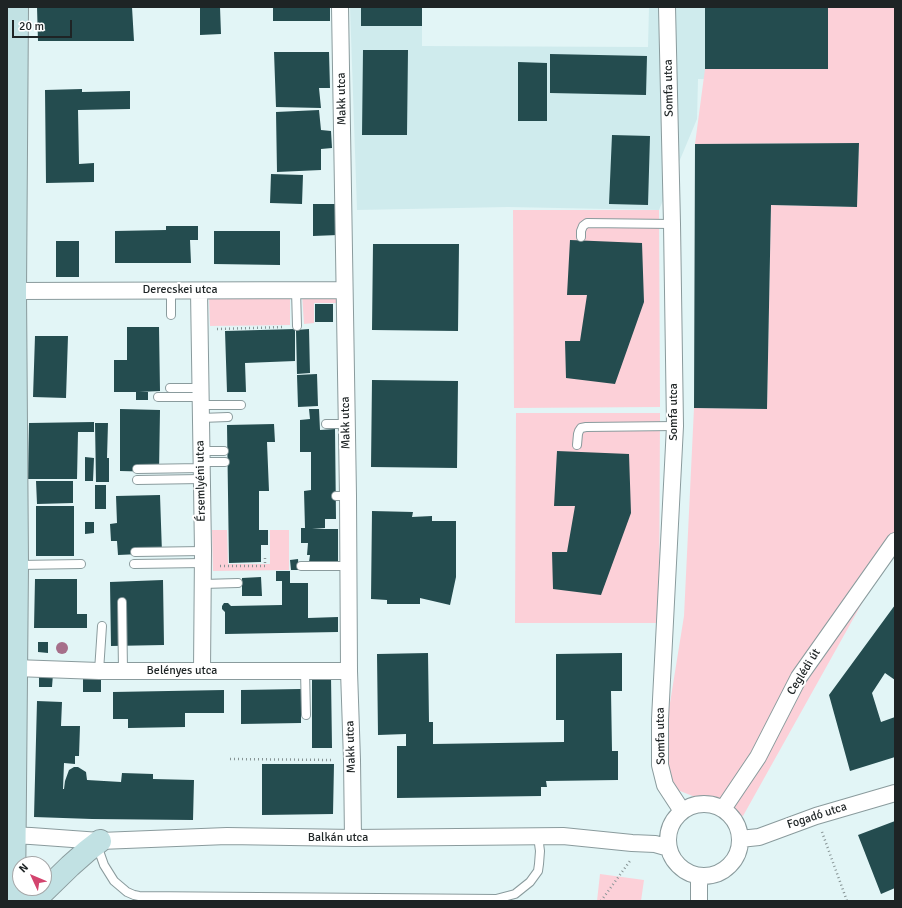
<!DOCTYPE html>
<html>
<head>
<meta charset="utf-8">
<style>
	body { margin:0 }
	#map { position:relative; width:902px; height:908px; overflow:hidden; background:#e2f5f6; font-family:Signika,sans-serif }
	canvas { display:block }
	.frame { position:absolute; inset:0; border:8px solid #1e2425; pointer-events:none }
	.north { position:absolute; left:12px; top:856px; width:40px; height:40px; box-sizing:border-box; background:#fff; border:1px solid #a5a7a8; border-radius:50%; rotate:314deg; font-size:11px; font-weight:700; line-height:16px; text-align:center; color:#1e2425 }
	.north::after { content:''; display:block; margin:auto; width:14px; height:18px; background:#d3446e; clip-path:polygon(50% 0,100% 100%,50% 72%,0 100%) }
	.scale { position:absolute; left:12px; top:20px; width:60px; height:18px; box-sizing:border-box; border:2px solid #1e2425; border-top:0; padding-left:5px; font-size:12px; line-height:14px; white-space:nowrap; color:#1e2425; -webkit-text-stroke:3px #fff; paint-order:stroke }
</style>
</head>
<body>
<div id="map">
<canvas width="902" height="908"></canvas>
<div class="frame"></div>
<div class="north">N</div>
<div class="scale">20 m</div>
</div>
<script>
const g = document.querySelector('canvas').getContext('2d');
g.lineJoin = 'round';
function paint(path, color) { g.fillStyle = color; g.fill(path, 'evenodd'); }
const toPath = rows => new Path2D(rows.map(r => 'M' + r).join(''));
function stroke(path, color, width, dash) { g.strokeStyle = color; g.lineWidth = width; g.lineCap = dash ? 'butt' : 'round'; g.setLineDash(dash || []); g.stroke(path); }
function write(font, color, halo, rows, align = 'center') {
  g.font = font + ' Signika,sans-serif'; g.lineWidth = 4; g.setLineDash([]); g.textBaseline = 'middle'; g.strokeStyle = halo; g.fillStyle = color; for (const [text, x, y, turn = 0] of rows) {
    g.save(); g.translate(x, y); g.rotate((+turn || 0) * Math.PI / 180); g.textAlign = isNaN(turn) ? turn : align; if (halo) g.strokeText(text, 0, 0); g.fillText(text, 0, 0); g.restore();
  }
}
paint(toPath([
	[350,7,422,7,422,46,648,47,649,7,895,7,880,125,812,81,698,79,697,119,659,210,508,207,357,210]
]), '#cfebed');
paint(toPath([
	[828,7,895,7,895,544,743,816,665,785,660,765,684,616,694,408,767,409,771,205,857,207,859,143,695,144,705,69,828,69],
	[513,210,659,210,660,407,514,408],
	[336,293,336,303,314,303,314,323,304,324,302,294],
	[290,294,290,325,210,326,209,296],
	[516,413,660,413,659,623,515,623],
	[212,530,227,530,228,564,270,564,270,530,289,530,289,570,213,571],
	[600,874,644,880,641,901,597,901]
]), '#fcd0d8');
paint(toPath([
	[37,7,132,7,134,41,38,41],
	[200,7,220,7,221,34,200,35],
	[273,7,330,7,330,21,273,21],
	[361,7,422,7,422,26,361,26],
	[705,7,828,7,828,69,705,69],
	[363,50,408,50,407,135,362,135],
	[274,52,329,52,330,88,319,88,321,108,276,107],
	[550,54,647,56,646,95,550,93],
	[518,62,547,63,547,121,518,121],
	[82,89,82,92,130,91,130,109,78,110,79,164,94,163,94,182,46,183,45,90],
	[319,110,321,130,331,131,332,148,321,149,321,170,277,172,276,112],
	[612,135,650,136,648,205,609,204],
	[859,143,857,207,771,205,767,409,694,408,695,144],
	[271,174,303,175,302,204,270,203],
	[313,204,338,204,338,235,313,236],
	[166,226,198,226,198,240,190,240,191,263,115,263,115,231,166,230],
	[214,231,280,231,280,265,214,264],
	[570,240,642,243,644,302,615,384,566,378,565,341,580,341,587,295,567,295],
	[56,241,79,241,79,277,56,277],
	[373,244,459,244,458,331,372,330],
	[315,304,333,304,333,322,315,322],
	[127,327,159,327,160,391,139,392,148,392,148,400,136,400,136,392,114,392,114,360,127,360],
	[295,329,295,361,245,363,246,392,227,392,225,331],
	[309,329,310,373,297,374,296,330],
	[35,336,68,336,66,398,33,397],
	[317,374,318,406,298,407,297,375],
	[372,380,458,381,457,468,371,467],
	[120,409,160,410,159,472,120,471],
	[309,409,319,409,320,430,335,429,336,519,325,519,325,528,312,529,338,529,338,562,309,562,310,555,307,555,308,543,301,543,301,528,305,528,304,491,311,490,311,452,300,452,300,420,310,419],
	[94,422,94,432,78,432,77,479,28,479,29,423],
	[95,423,108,423,107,458,109,458,109,482,96,482],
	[274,424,275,442,267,442,269,491,259,491,259,530,268,530,268,545,261,545,261,562,229,563,227,425],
	[557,451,629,454,631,513,601,595,553,589,552,552,567,552,575,506,554,506],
	[85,457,94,458,93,481,85,481],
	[36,481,73,481,73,503,37,504],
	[95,485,106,485,106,509,95,509],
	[160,495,162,553,118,555,117,541,111,541,110,524,117,523,116,496],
	[36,506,74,506,74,556,36,556],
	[372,511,413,512,412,517,432,516,432,521,456,521,456,577,450,605,420,598,420,604,387,604,387,600,371,599],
	[85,522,94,522,94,533,85,534],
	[298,559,299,570,291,570,290,560],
	[276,571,290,571,290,583,308,583,308,618,338,617,338,632,225,634,225,612,222,609,222,606,224,603,228,603,231,606,282,605,282,581,276,581],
	[261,577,262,596,242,596,242,578],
	[35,579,77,579,77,614,87,614,87,628,34,628],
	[163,580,164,645,111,646,110,582],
	[895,605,895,680,885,673,872,693,881,722,895,717,895,757,850,771,829,695],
	[38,642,48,642,48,653,38,652],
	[428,653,429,722,433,722,433,744,564,742,564,720,556,720,556,654,622,653,622,691,611,691,612,751,618,751,618,780,546,781,547,787,541,787,541,796,397,798,397,746,406,746,406,734,378,735,377,654],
	[39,673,53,674,52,687,39,687],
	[83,674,101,674,101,692,83,692],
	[312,676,331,676,332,748,312,748],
	[301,689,301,723,241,724,241,690],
	[224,690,224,713,185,713,185,727,128,728,128,719,113,719,113,692],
	[37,701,62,702,61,726,80,726,79,756,75,756,75,764,64,763,63,789,64,789,65,781,69,770,74,767,78,767,86,772,87,780,121,782,122,773,153,774,153,779,194,780,193,820,92,819,34,817],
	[262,764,334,764,333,814,262,815],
	[895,821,895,888,881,894,858,835]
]), '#244c4f');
const lane = toPath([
	[581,237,581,231,583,226,587,223,672,224],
	[296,290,297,326],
	[171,291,171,315],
	[170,388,200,388],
	[158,397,200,397],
	[200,405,241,405],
	[201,418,228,417],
	[326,424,346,424],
	[577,445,578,434,579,431,581,428,586,427,675,426],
	[201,451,224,451],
	[201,462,225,462],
	[137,469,201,468],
	[137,480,201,479],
	[336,496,348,496],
	[135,552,203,551],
	[134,564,203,563],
	[18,565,81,564],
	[301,566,348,566],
	[203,584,238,583],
	[122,602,123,670],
	[99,671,102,626],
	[305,671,306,715],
	[99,846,98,848,104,865,114,881,127,892,134,895,139,896,496,899,515,894,530,882,538,871,539,864,540,851,538,836]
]);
const street = toPath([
	[340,7,348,496,349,671,352,760,353,838],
	[667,7,672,224,675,426,660,719,660,765,665,785,682,811],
	[15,291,344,290],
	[199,291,203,551,202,671],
	[15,668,99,671,349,671],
	'668 840a36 36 0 1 1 72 0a36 36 0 1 1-72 0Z',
	[723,809,758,757,799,677,895,541],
	[7,835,31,836,100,841,227,836,353,838,563,836,632,843,655,844,669,848],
	[740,839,759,837,816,816,895,793],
	[699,901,699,876]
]);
const secondary = toPath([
	[14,901,17,565,15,291,17,7],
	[34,901,70,866,87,851,100,841]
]);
stroke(lane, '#8a9b9d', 10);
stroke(street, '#8a9b9d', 18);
stroke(secondary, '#8a9b9d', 24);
stroke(toPath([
	[217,329,284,327],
	[220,566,265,566,265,555],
	[230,759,334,760],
	[822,832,847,901],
	[601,901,630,861]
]), '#879495', 2.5, [1, 3]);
stroke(lane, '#fff', 8);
stroke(street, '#fff', 16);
stroke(secondary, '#c1e1e3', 22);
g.fillStyle = '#a66f8a';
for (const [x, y] of [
	[62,648]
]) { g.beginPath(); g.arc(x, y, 6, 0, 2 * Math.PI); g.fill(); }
write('12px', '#1e2425', '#fff', [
	["Somfa utca",669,88,-91],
	["Makk utca",342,99,-91],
	["Derecskei utca",180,290],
	["Somfa utca",674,412,-90],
	["Makk utca",346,423,-91],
	["Érsemlyéni utca",201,481,-91],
	["Belényes utca",182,671],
	["Ceglédi út",804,672,-58],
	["Somfa utca",661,736,-91],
	["Makk utca",351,747,-92],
	["Fogadó utca",817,816,-18],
	["Balkán utca",338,838]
]);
</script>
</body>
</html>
